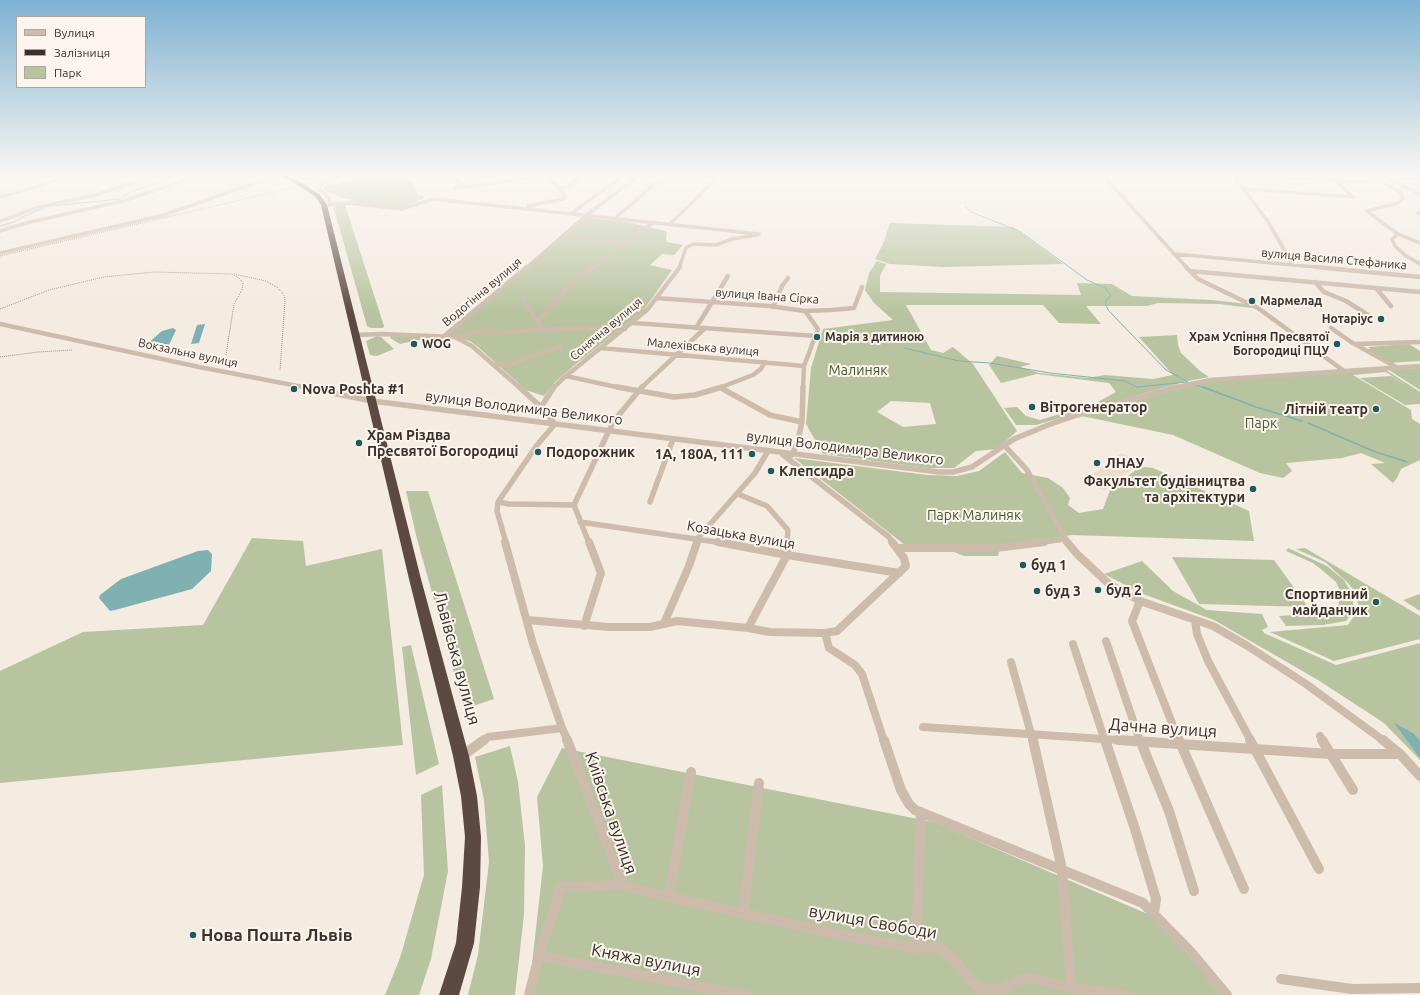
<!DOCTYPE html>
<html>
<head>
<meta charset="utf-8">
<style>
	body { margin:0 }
	#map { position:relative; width:1420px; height:995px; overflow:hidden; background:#f4ebe1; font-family:Ubuntu,sans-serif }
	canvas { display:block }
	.legend { position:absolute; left:16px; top:16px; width:130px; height:72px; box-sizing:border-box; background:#fbf5ee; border:1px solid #aea6a0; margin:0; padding:5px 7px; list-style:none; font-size:12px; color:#3b302b }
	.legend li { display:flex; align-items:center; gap:8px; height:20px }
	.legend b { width:20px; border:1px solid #aea6a0 }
</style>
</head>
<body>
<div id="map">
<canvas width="1420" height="995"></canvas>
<ul class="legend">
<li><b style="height:5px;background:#cdbbac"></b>Вулиця</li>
<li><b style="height:5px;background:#3b302b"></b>Залізниця</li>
<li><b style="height:11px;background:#b8c4a0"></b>Парк</li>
</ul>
</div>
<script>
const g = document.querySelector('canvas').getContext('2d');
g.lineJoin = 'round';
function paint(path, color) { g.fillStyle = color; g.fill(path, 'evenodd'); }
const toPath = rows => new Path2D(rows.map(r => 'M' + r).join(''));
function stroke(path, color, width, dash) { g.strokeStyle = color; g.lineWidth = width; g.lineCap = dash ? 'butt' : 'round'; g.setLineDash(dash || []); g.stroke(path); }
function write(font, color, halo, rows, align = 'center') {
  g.font = font + ' Ubuntu,sans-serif'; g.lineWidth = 4; g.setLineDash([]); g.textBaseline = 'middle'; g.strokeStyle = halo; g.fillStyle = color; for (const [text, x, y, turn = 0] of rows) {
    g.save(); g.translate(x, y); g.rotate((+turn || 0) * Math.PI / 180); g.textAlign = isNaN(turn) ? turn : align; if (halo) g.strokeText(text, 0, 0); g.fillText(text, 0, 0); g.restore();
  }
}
paint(toPath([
	[382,174,402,174,413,183,418,196,426,197,403,208,349,203,350,199,340,198,332,193,325,191,324,186,332,185],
	[341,204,345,205,384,326,383,328,371,328,367,326,333,205],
	[582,217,627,222,665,231,667,233,666,239,667,242,683,245,674,255,662,254,650,265,672,270,643,311,576,364,554,383,544,396,526,390,478,347,470,341,449,335],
	[890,223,1014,227,1063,264,944,267,890,264,875,259,883,244],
	[877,261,886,264,880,276,880,292,1081,295,1077,283,1112,284,1132,296,1212,300,1247,304,1252,308,1219,304,1158,303,1147,306,1086,306,1101,324,1059,323,1043,305,906,305,931,350,943,353,953,347,973,364,1017,431,997,449,976,451,954,468,928,468,823,454,806,424,811,368,823,329,893,320,874,303,865,290,869,273],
	[891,401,930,403,936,424,903,427,877,412],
	[1177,335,1178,345,1181,353,1200,371,1209,377,1183,382,1036,425,1016,425,1004,408,1017,407,1026,416,1040,420,1096,403,1116,392,1109,383,1037,374,1001,383,989,365,997,356,1031,364,1020,367,1039,373,1087,378,1105,375,1153,379,1173,375,1139,337],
	[377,336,381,337,394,349,377,356,370,355,366,341],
	[391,336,420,337,423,339,400,344,390,338],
	[1409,344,1420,351,1420,361,1389,363,1366,349,1371,349,1368,347],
	[1420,368,1420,390,1389,370],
	[1386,370,1420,392,1420,404,1405,405,1360,378,1391,376,1407,386,1386,372,1353,375,1411,410,1412,419,1420,424,1420,460,1401,469,1397,478,1393,483,1371,464,1385,463,1361,453,1342,458,1286,463,1292,471,1283,478,1260,473,1173,435,1077,415,1210,380],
	[1005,452,1022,473,1048,478,1063,488,1070,498,1068,505,1079,513,1103,509,1110,490,1137,469,1144,467,1153,468,1249,511,1254,541,1071,535,1000,547,998,556,964,556,945,548,910,549,794,458,927,475,957,476,979,471],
	[406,491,428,491,494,699,464,709,416,535],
	[252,538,303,541,306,566,382,549,403,745,0,783,0,671,83,632,203,625],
	[1288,548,1327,566,1344,580,1352,594,1354,610,1346,621,1323,625,1286,626,1279,616,1328,613,1338,607,1341,593,1336,582,1323,571,1313,563,1286,551],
	[1305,548,1420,616,1420,639,1334,661,1270,632,1348,625,1359,609,1356,594,1349,584,1325,562,1296,549],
	[1172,557,1274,560,1308,607,1199,604],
	[1142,561,1173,591,1207,610,1262,614,1268,627,1262,630,1264,633,1336,665,1420,643,1420,760,1384,723,1318,680,1214,620,1143,594,1104,574],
	[1420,594,1420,611,1403,600],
	[411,645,439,764,416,775,402,647],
	[510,746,518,782,525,846,524,914,515,995,468,995,478,955,489,862,484,800,475,757],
	[562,748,933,822,1157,918,1221,995,527,995,530,982,543,866,537,797],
	[442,785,448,871,431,959,419,995,385,995,400,958,424,875,421,795]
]), '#b8c4a0');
paint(toPath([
	[1121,453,1141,462,1104,491,1084,481]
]), '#ecdcc8');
paint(toPath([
	[205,324,199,343,191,344,197,325],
	[173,328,176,330,168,347,160,349,146,345,162,331],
	[208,550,212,554,211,571,192,589,115,610,110,611,99,598,100,595,121,579,198,551],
	[1394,723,1413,733,1420,741,1420,758]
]), '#7fb0b2');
stroke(toPath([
	[1323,174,1330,179],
	[1369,179,1379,176],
	[51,206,120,199,131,192,180,174],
	[965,206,971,212,1021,232,1087,280,1105,288,1111,295,1105,302,1108,310,1166,370,1188,382],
	[0,226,17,221,22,217,44,208],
	[904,348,959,361,990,363,1050,373,1125,381,1137,387,1187,382],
	[1196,385,1205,388]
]), '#7fb0b2', 1);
stroke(toPath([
	[1203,387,1256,407,1302,421],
	[1308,423,1373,451,1407,462]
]), '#7fb0b2', 1.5);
stroke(toPath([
	[292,174,311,179,326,174],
	[1102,174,1187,268],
	[1231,174,1362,182,1384,177,1420,179],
	[1232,174,1267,220,1293,265],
	[719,176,881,176],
	[1376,178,1400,192,1403,198,1398,203,1367,211,1398,234,1392,239,1395,246,1406,256,1420,264],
	[1387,179,1420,194],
	[322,184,318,188,329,198,330,204],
	[461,184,454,177,466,174],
	[455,188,483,185,544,174],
	[559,189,568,186,584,174],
	[1245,189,1353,197,1335,180],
	[0,197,79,174],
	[324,205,348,203,402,209,433,199,759,234],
	[528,206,563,199,566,197,546,174],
	[572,213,625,174],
	[1418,213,1420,215],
	[615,218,667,174],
	[0,221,39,207,96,195,157,174],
	[670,224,721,174],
	[0,231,26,223,123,201,205,174],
	[565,234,625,244],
	[1398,234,1420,243],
	[0,253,164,215,255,183,275,174],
	[1175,254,1326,268],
	[526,268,587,215,640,174],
	[593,268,654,222],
	[679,268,686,248,693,244,716,245,732,239,757,235]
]), '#cdbbac', 3.5);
stroke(toPath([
	[1186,267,1198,279,1258,308,1344,371],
	[1316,267,1420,277],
	[1190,271,1420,292],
	[1315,282,1324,292,1346,301,1368,315],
	[1376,288,1391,306],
	[656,298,769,306,805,311,831,310,854,308,862,287],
	[524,300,537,321],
	[773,307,782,286,788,278],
	[633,323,816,336],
	[0,324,199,367,308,388],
	[696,328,728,276],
	[1331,328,1351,342,1396,367],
	[544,331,537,321,573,283,594,267],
	[356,335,382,334,455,337,472,346,520,388],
	[443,337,527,267],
	[455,337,473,333,514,331,581,328,625,329],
	[1356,344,1420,342],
	[600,348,804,366],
	[495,365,515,363,531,356,561,347],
	[566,376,621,388],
	[553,388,566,376,647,310,680,267],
	[641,388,704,329],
	[719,388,753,375,761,369,765,362],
	[803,388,804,366,818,329,805,311],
	[1173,388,1210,380,1420,366]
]), '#cdbbac', 4.5);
stroke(toPath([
	[303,387,372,401,939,472,953,472,972,467,1014,439,1048,425,1077,415,1177,387],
	[617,387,674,397,695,395,722,387],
	[721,388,770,415,802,422],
	[541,407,554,387],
	[1005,446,1027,470,1068,543],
	[782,454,889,537,893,543],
	[792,455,797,444,802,422,803,387],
	[738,494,767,506,788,530,787,543],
	[498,502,509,504,574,505],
	[650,502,673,439],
	[580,522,723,543],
	[506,543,497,511,498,502,537,445,555,424,541,407,519,387],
	[589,543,574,505,613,422,642,387],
	[696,543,698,538,755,473,768,451],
	[1036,543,1065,539]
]), '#cdbbac', 5.5);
stroke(toPath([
	[718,542,787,555,899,573],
	[1067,542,1077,554,1109,584,1140,601,1213,626,1246,645,1306,684,1384,741],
	[897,548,996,548,1044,542],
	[1140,601,1132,621,1179,741],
	[527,620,609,627,650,627,677,621,748,628,770,632,825,633,837,631,906,566,904,558,892,542],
	[1195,620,1197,634,1208,661,1251,741],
	[664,623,689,566,697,542],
	[584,626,601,573,589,542],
	[748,628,787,555,788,542],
	[825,633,829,648,855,665,862,674,884,741],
	[1106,641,1140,741],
	[1073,644,1105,741],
	[1011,662,1033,741],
	[923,727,1133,741],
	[562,728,568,741],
	[1320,736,1323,741],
	[483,741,488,737,562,728,533,644,505,542]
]), '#cdbbac', 8);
stroke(toPath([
	[567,740,623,885],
	[884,740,901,790,909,804,915,810,1143,903,1190,951,1227,995],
	[1033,740,1062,869,1071,988],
	[1105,740,1135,829,1156,899,1154,913],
	[1118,740,1330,754,1400,754],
	[1140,740,1169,811,1194,891],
	[1179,740,1244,889],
	[1250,740,1319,869],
	[1322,740,1353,790],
	[1383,740,1400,754,1420,776],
	[462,756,484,740],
	[669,897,691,772],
	[743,914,759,783],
	[916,948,921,812],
	[539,956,746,995],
	[1281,979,1352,989,1420,988],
	[529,995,539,956,561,887,623,885,669,897,841,935,916,948,939,947,954,959,970,981,980,988,1002,989,1018,980,1029,978,1071,988,1127,995]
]), '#cdbbac', 10);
paint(toPath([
	[276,174,284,174,302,183,320,195,327,205,421,579,469,756,477,796,481,837,480,887,474,943,459,995,439,995,456,943,462,887,465,837,461,796,453,756,409,579,321,205,316,197,298,185,276,174]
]), '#5c4a42');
stroke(toPath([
	[0,175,2,174],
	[0,256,352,174],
	[234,274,266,281,278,288,284,295,285,301,280,370],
	[0,309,49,290,104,277,154,272,232,274,239,278,243,283,242,290,234,304,226,355],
	[0,357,38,352,72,350]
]), '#3b302b', 1, [0.5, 1.5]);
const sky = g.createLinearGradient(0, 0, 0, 313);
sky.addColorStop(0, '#7eb2d2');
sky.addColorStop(0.56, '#faf6f2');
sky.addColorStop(1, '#faf6f200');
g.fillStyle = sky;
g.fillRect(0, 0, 1420, 313);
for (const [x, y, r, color] of [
	[1252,301,4,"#1f5a5e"],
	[1381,319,4,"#1f5a5e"],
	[817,337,4,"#1f5a5e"],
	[414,344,4,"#1f5a5e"],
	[1337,344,4,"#1f5a5e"],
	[294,389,4,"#1f5a5e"],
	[1032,407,4,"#1f5a5e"],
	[1376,409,4,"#1f5a5e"],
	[359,443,4,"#1f5a5e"],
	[538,452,4,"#1f5a5e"],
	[752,454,4,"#1f5a5e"],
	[1097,463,4,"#1f5a5e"],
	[771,471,4,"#1f5a5e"],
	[1253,489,4,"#1f5a5e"],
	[1023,565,4,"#1f5a5e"],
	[1098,590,4,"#1f5a5e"],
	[1037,591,4,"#1f5a5e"],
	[1376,602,4,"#1f5a5e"],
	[193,935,4,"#1f5a5e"]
]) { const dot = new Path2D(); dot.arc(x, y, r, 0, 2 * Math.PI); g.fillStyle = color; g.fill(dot); stroke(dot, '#fbf5ee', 1.5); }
write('12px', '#3b302b', '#fbf5ee', [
	["вулиця Василя Стефаника",1334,259,5],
	["Водогінна вулиця",482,292,-40],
	["вулиця Івана Сірка",767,296,4],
	["Сонячна вулиця",606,329,-40],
	["Малехівська вулиця",703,347,5],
	["Вокзальна вулиця",188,353,12]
]);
write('bold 12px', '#3b302b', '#fbf5ee', [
	["Мармелад",1260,301],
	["Нотаріус",1373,319,"right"],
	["Марія з дитиною",825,337],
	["Храм Успіння Пресвятої",1329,337,"right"],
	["Богородиці ПЦУ",1329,351,"right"],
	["WOG",422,344]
], 'left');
write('14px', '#4a5a2e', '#fbf5ee', [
	["Малиняк",858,370],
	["Парк",1261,423],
	["Парк Малиняк",974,515]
]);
write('bold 14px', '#3b302b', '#fbf5ee', [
	["Nova Poshta #1",302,389],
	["Вітрогенератор",1040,407],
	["Літній театр",1368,409,"right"],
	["Храм Різдва",367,435],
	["Пресвятої Богородиці",367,451],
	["Подорожник",546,452],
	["1А, 180А, 111",744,454,"right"],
	["ЛНАУ",1105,463],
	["Клепсидра",779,471],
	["Факультет будівництва",1245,481,"right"],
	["та архітектури",1245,497,"right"],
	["буд 1",1031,565],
	["буд 2",1106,590],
	["буд 3",1045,591],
	["Спортивний",1368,594,"right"],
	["майданчик",1368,610,"right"]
], 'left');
write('14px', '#3b302b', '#fbf5ee', [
	["вулиця Володимира Великого",524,408,7],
	["вулиця Володимира Великого",845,448,7],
	["Козацька вулиця",741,535,10]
]);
write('17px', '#3b302b', '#fbf5ee', [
	["Львівська вулиця",457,658,75],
	["Дачна вулиця",1163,728,4],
	["Київська вулиця",611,813,71],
	["вулиця Свободи",873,922,10],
	["Княжа вулиця",646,960,11]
]);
write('bold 17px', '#3b302b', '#fbf5ee', [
	["Нова Пошта Львів",201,935]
], 'left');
</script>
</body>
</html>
